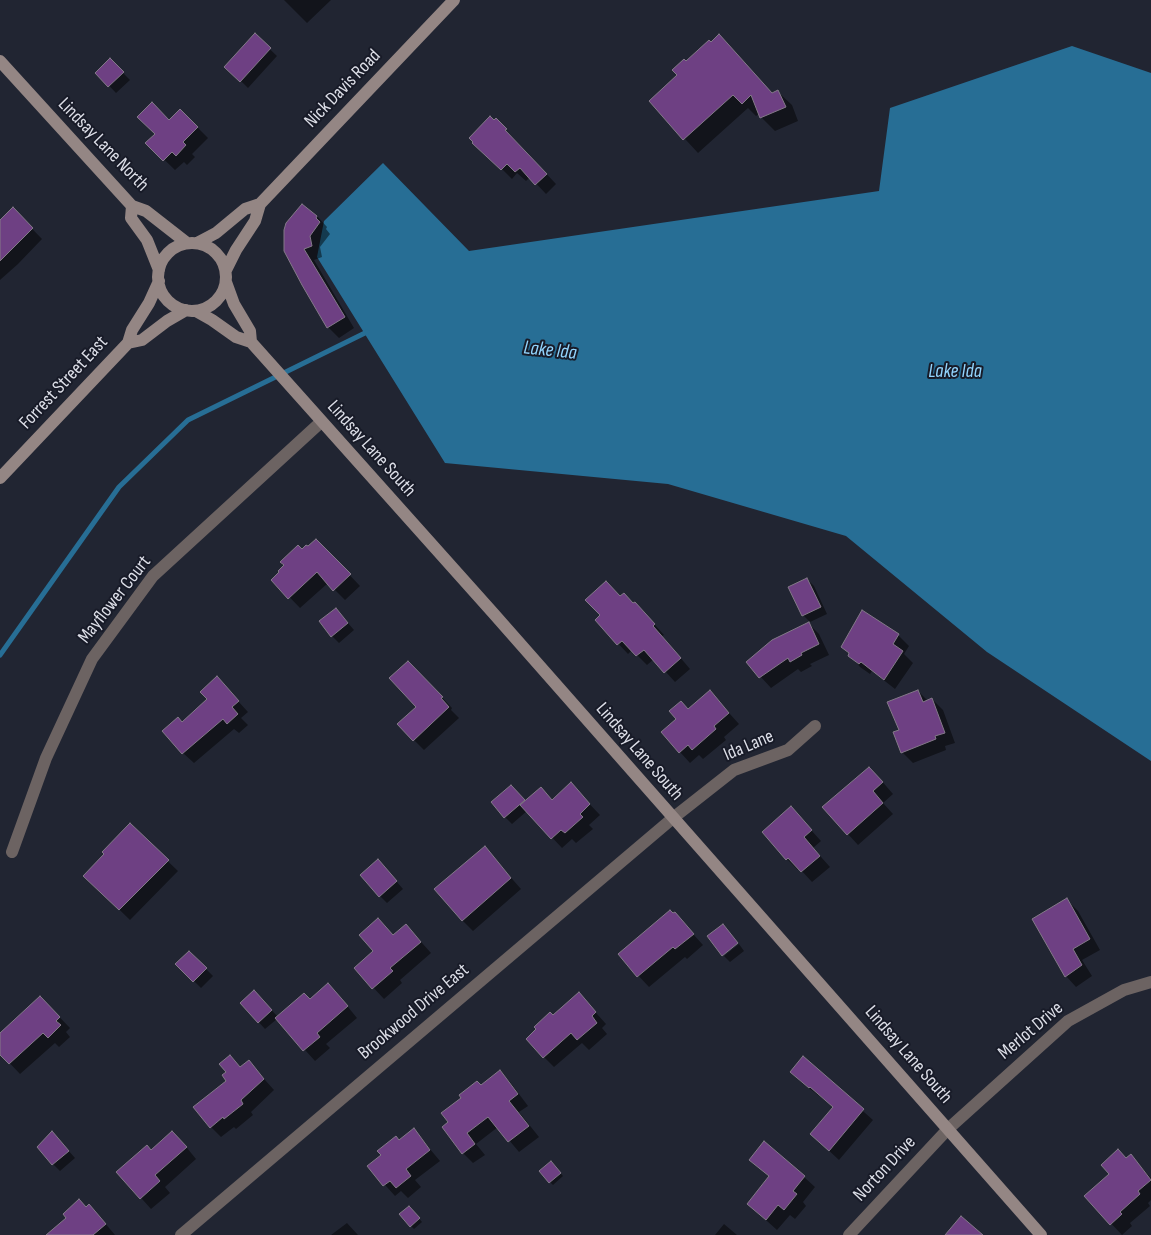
<!DOCTYPE html>
<html>
<head>
<meta charset="utf-8">
<style>
	body { margin:0 }
	canvas { display:block; background:#212532 }
</style>
</head>
<body>
<canvas width="1151" height="1235"></canvas>
<script>
const g = document.querySelector('canvas').getContext('2d');
g.lineJoin = 'round';
function paint(path, color) { g.fillStyle = color; g.fill(path, 'evenodd'); }
const toPath = rows => new Path2D(rows.map(r => 'M' + r).join(''));
function stroke(path, color, width, dash) { g.strokeStyle = color; g.lineWidth = width; g.lineCap = dash ? 'butt' : 'round'; g.setLineDash(dash || []); g.stroke(path); }
function write(font, color, halo, rows, align = 'center') {
  g.font = font + ' "Sofia Sans Condensed",sans-serif'; g.lineWidth = 4; g.setLineDash([]); g.textBaseline = 'middle'; g.strokeStyle = halo; g.fillStyle = color; for (const [text, x, y, turn = 0] of rows) {
    g.save(); g.translate(x, y); g.rotate((+turn || 0) * Math.PI / 180); g.textAlign = isNaN(turn) ? turn : align; if (halo) g.strokeText(text, 0, 0); g.fillText(text, 0, 0); g.restore();
  }
}
paint(toPath([
	[1072,46,1151,73,1151,761,987,652,846,536,668,484,445,463,317,257,324,221,383,163,469,251,879,191,890,108]
]), '#276e95');
paint(toPath([
	[284,0,331,0,307,23],
	[255,35,277,56,248,88,233,73],
	[110,60,130,80,116,93,97,73],
	[686,63,773,94,778,92,792,105,798,121,775,131,761,117,760,113,756,116,748,108,698,153,650,101,679,75],
	[180,110,208,138,192,154,195,157,187,165,184,162,175,170,147,143],
	[496,120,556,184,546,194,530,177,526,181,517,173,512,179,495,162,494,122],
	[13,209,42,239,18,264,0,280,0,222],
	[317,216,327,227,326,229,330,234,320,247,322,257,314,260,354,328,339,338,328,327,284,244],
	[327,551,360,586,345,600,328,583,300,608,273,580],
	[807,579,814,586,827,614,810,622,803,615],
	[620,597,645,614,664,635,662,636,690,669,675,682,654,659,647,665,632,650,628,654,596,620],
	[336,609,354,630,339,643,332,636],
	[808,623,819,634,829,655,810,664,812,666,801,672,798,669,771,688,748,663],
	[898,635,909,646,904,654,913,663,895,689,872,671,870,674,860,667,843,647],
	[419,673,452,708,451,710,459,718,424,750,414,740,417,707],
	[227,689,248,712,241,718,248,725,239,733,234,729,194,763,183,753,182,723],
	[918,691,928,701,932,699,943,710,955,743,945,746,946,750,913,763,902,752,901,731],
	[710,692,739,724,724,737,726,740,703,759,699,755,690,763,680,752,677,719],
	[880,779,893,794,883,803,893,814,858,845,824,808],
	[541,789,553,801,581,795,600,815,589,825,593,829,576,843,572,839,562,848,527,811,512,824,505,817,518,793,526,802],
	[801,819,821,841,813,848,830,867,812,882,799,868,798,870,787,859,763,832],
	[130,825,178,871,130,920,95,886],
	[485,848,521,889,473,931,462,920],
	[384,867,403,889,387,903,380,896],
	[1067,900,1078,911,1100,950,1082,960,1092,976,1076,987,1066,976],
	[675,914,703,945,687,959,685,957,649,987,619,955],
	[406,925,431,953,400,980,402,983,384,999,355,968,375,951,389,930,394,936],
	[739,944,744,951,730,962,724,956],
	[189,952,213,976,201,988,177,964],
	[339,996,357,1018,326,1044,330,1048,315,1061,277,1019,265,1029,242,1004,261,999,278,1017,310,1000],
	[40,997,70,1028,66,1032,70,1037,59,1047,55,1043,20,1074,0,1053,0,1035],
	[589,1005,606,1024,602,1028,607,1034,589,1050,582,1043,554,1067,544,1057],
	[803,1058,873,1120,839,1160,811,1134,835,1108,801,1082,791,1072],
	[249,1062,274,1090,251,1112,253,1115,236,1129,234,1127,221,1137,211,1127,228,1081],
	[500,1072,510,1082,528,1106,519,1112,539,1137,519,1152,498,1127,476,1144,485,1155,473,1163,463,1153,450,1122,481,1086],
	[414,1130,440,1161,415,1180,421,1187,408,1198,401,1191,395,1196,368,1166],
	[59,1140,75,1158,60,1171,53,1164],
	[183,1143,196,1159,165,1187,170,1193,151,1209,118,1172,151,1151],
	[1131,1156,1151,1178,1151,1200,1148,1203,1150,1206,1130,1223,1132,1226,1122,1235,1086,1197],
	[750,1159,804,1177,815,1187,803,1202,806,1206,795,1219,790,1215,777,1230,748,1204,770,1177],
	[551,1163,563,1176,553,1185,540,1172],
	[86,1208,99,1216,115,1235,52,1235],
	[412,1210,422,1222,414,1229,411,1226],
	[347,1223,358,1235,331,1235],
	[724,1224,737,1235,715,1235]
]), '#0007');
stroke(toPath([
	[0,655,119,487,188,420,367,332]
]), '#276e95', 5);
const building = toPath([
	[255,33,271,48,240,82,224,67,255,33],
	[719,34,772,93,778,90,786,107,760,118,751,95,742,104,733,95,683,140,649,101,677,75,672,70,684,59,686,61,709,40,711,42,719,34],
	[110,58,124,72,108,87,95,73,110,58],
	[152,102,169,120,180,109,198,127,183,142,186,145,176,156,172,152,163,161,145,143,155,134,137,117,152,102],
	[490,116,494,120,496,118,507,129,505,130,547,174,535,185,520,168,515,172,507,164,501,170,472,143,473,142,469,138,490,116],
	[302,204,317,216,316,218,320,222,310,236,312,246,304,249,345,317,327,328,302,285,284,251,284,230,286,223,302,204],
	[13,207,33,228,0,261,0,220,13,207],
	[316,539,351,574,333,591,317,572,288,599,271,580,279,572,278,571,284,565,280,562,298,545,302,549,306,545,308,546,316,539],
	[807,578,821,607,802,616,788,587,807,578],
	[606,581,620,596,624,593,633,603,635,602,655,624,653,626,681,658,664,673,644,650,636,656,622,641,617,645,595,620,600,615,585,600,606,581],
	[336,608,348,623,331,637,319,621,336,608],
	[862,610,899,634,893,644,903,651,884,680,861,662,859,664,848,656,849,653,841,647,862,610],
	[809,622,819,644,801,653,802,655,790,662,788,658,759,678,746,662,772,640,809,622],
	[408,661,443,697,441,698,449,707,413,741,397,724,416,707,389,678,408,661],
	[217,676,239,701,232,707,238,714,227,724,223,719,182,754,162,731,178,717,182,722,207,699,200,692,217,676],
	[710,690,729,713,714,726,716,729,692,750,688,745,679,753,661,732,676,719,669,711,681,701,688,709,710,690],
	[918,690,923,702,932,698,945,733,935,736,936,739,901,753,893,732,899,730,887,702,918,690],
	[869,767,883,782,873,791,883,803,847,835,822,807,869,767],
	[571,782,590,804,580,814,583,817,565,833,561,830,551,839,520,805,541,787,552,800,571,782],
	[511,785,525,800,504,818,491,802,511,785],
	[791,806,812,830,804,837,820,856,801,872,788,858,786,860,762,832,791,806],
	[130,823,169,860,119,910,83,876,104,854,102,852,130,823],
	[485,846,511,878,462,921,434,889,485,846],
	[378,859,397,881,379,897,360,875,378,859],
	[1067,898,1090,939,1073,949,1082,965,1065,977,1032,919,1067,898],
	[670,910,673,913,675,912,694,934,675,949,673,947,637,977,618,954,670,910],
	[378,918,393,935,406,924,421,942,390,968,393,971,372,989,354,968,373,951,359,935,378,918],
	[723,924,738,943,722,956,707,936,723,924],
	[189,951,207,968,193,982,175,964,189,951],
	[328,983,348,1006,317,1033,320,1037,303,1051,275,1018,304,993,310,999,328,983],
	[254,990,272,1010,258,1023,240,1003,254,990],
	[579,992,596,1012,592,1016,597,1023,577,1040,571,1033,543,1058,526,1039,536,1029,534,1027,550,1012,553,1015,579,992],
	[40,996,60,1017,56,1021,61,1025,48,1038,43,1033,9,1064,0,1055,0,1033,40,996],
	[230,1055,240,1067,249,1060,264,1079,241,1100,243,1104,224,1119,223,1117,210,1128,193,1107,226,1081,222,1075,226,1072,219,1064,230,1055],
	[803,1056,864,1109,829,1151,810,1134,833,1107,810,1087,809,1088,790,1072,803,1056],
	[500,1070,518,1094,509,1101,529,1126,508,1142,488,1117,467,1133,475,1144,462,1154,442,1127,448,1122,441,1113,461,1098,459,1095,477,1081,481,1085,500,1070],
	[414,1128,430,1150,406,1169,411,1176,396,1188,390,1181,383,1186,367,1166,381,1155,377,1151,396,1136,399,1140,414,1128],
	[52,1131,69,1151,52,1165,37,1147,52,1131],
	[172,1131,187,1147,155,1175,160,1181,140,1199,116,1172,147,1145,151,1150,172,1131],
	[764,1141,805,1176,793,1191,797,1194,784,1210,778,1205,766,1220,747,1204,769,1176,749,1160,764,1141],
	[1118,1149,1126,1158,1131,1154,1151,1180,1138,1191,1140,1194,1120,1212,1122,1214,1110,1225,1084,1196,1109,1174,1101,1165,1118,1149],
	[551,1161,561,1173,549,1183,539,1171,551,1161],
	[79,1199,86,1207,89,1204,106,1224,93,1235,46,1235,66,1218,63,1214,79,1199],
	[409,1206,420,1218,410,1227,399,1214,409,1206],
	[961,1216,983,1235,945,1235,961,1216]
]);
paint(building, '#6e4083');
stroke(building, '#837988', 1);
stroke(toPath([
	[12,852,46,758,92,659,153,576,321,422],
	[181,1235,673,818,734,770,788,750,815,726],
	[849,1235,948,1129,1068,1021,1124,990,1151,982]
]), '#6c6362', 12);
stroke(toPath([
	[0,61,132,206,146,211,187,243],
	[132,206,131,218,147,240,159,270],
	[197,243,216,233,245,209,260,204,454,0],
	'158 277a34 34 0 1 1 68 0a34 34 0 1 1-68 0Z',
	[226,270,236,250,255,221,260,204],
	[226,282,234,304,250,331,251,342],
	[196,311,212,320,236,337,251,342,494,614,1041,1235],
	[128,343,142,340,167,321,186,310],
	[0,478,128,343,132,330,149,303,159,281]
]), '#948684', 12);
write('19px', '#dcdee7', '#181b28', [
	["Nick Davis Road",343,89,-46],
	["Lindsay Lane North",103,145,46],
	["Forrest Street East",64,383,-47],
	["Lindsay Lane South",371,449,48],
	["Mayflower Court",115,600,-52],
	["Ida Lane",749,746,-23],
	["Lindsay Lane South",639,752,49],
	["Brookwood Drive East",414,1012,-40],
	["Merlot Drive",1031,1031,-40],
	["Lindsay Lane South",908,1055,49],
	["Norton Drive",885,1169,-47]
]);
write('italic 20px', '#93d5fe', '#181b28', [
	["Lake Ida",550,351,6],
	["Lake Ida",955,372]
]);
</script>
</body>
</html>
